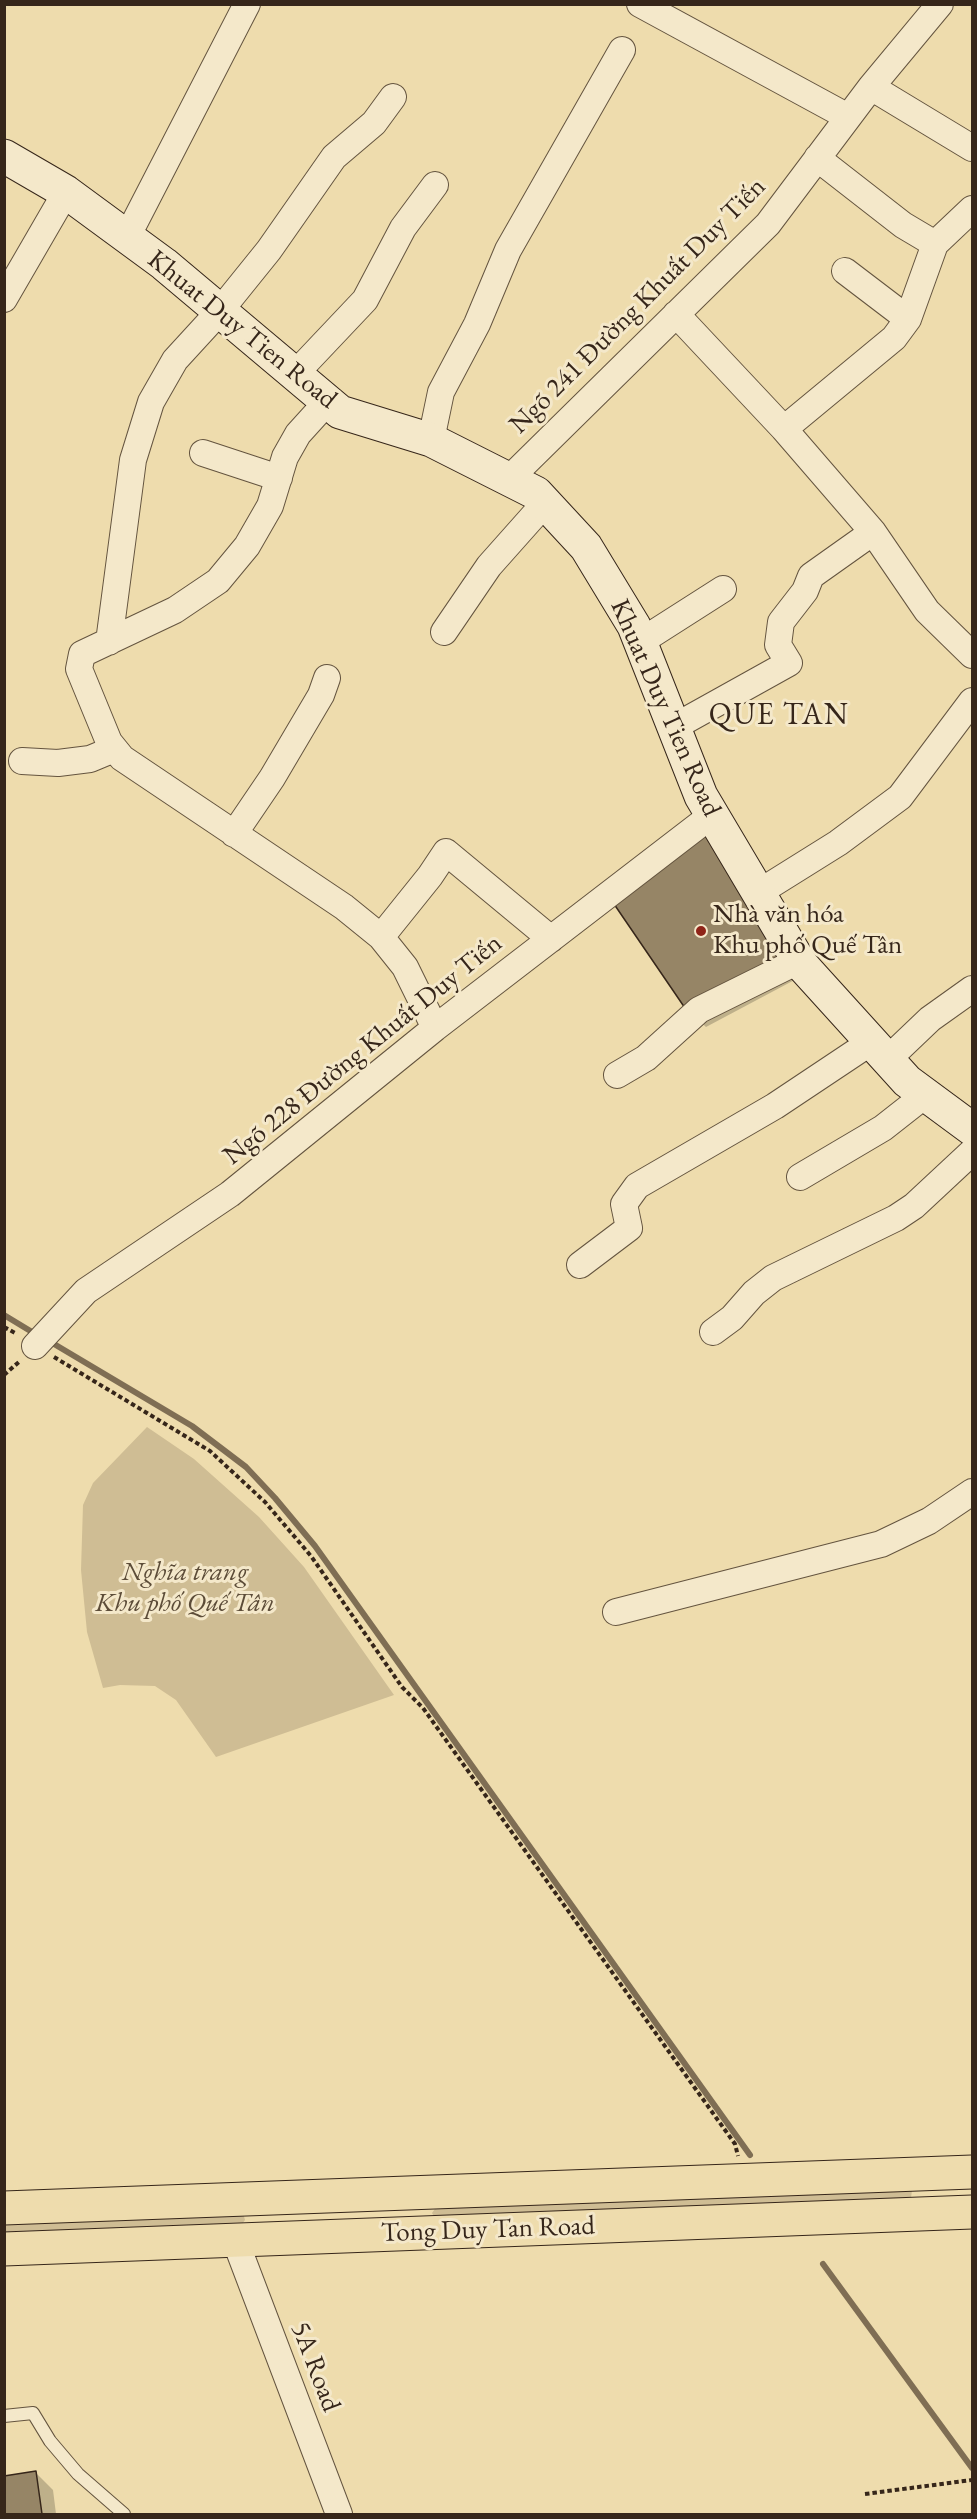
<!DOCTYPE html>
<html>
<head>
<meta charset="utf-8">
<style>
	body { margin:0 }
	#map { position:relative; width:977px; height:2519px; overflow:hidden; background:#eedcad; font-family:"EB Garamond",serif }
	canvas { display:block }
	.frame { position:absolute; inset:0; border:6px solid #36261a; pointer-events:none }
</style>
</head>
<body>
<div id="map">
<canvas width="977" height="2519"></canvas>
<div class="frame"></div>
</div>
<script>
const g = document.querySelector('canvas').getContext('2d');
g.lineJoin = 'round';
function paint(path, color) { g.fillStyle = color; g.fill(path, 'evenodd'); }
const toPath = rows => new Path2D(rows.map(r => 'M' + r).join(''));
function stroke(path, color, width, dash) { g.strokeStyle = color; g.lineWidth = width; g.lineCap = dash ? 'butt' : 'round'; g.setLineDash(dash || []); g.stroke(path); }
function write(font, color, halo, rows, align = 'center') {
  g.font = font + ' "EB Garamond",serif'; g.lineWidth = 6; g.setLineDash([]); g.textBaseline = 'middle'; g.strokeStyle = halo; g.fillStyle = color; for (const [text, x, y, turn = 0] of rows) {
    g.save(); g.translate(x, y); g.rotate((+turn || 0) * Math.PI / 180); g.textAlign = isNaN(turn) ? turn : align; if (halo) g.strokeText(text, 0, 0); g.fillText(text, 0, 0); g.restore();
  }
}
paint(toPath([
	[147,1427,194,1459,259,1517,304,1567,394,1695,216,1757,176,1700,155,1686,120,1685,103,1688,87,1632,81,1570,83,1505,93,1483],
	[912,2190,911,2198,435,2218,432,2213,437,2206],
	[243,2213,245,2220,242,2224,5,2236,4,2219]
]), '#cfbd94');
paint(toPath([
	[616,904,802,976,706,1027,688,1010],
	[35,2472,53,2490,56,2514,4,2514,4,2477]
]), '#0003');
stroke(toPath([
	[4,1315,37,1335],
	[49,1341,192,1426,246,1467,275,1498,315,1546,750,2155],
	[823,2264,972,2468]
]), '#7f6e54', 6);
const building = toPath([
	[710,830,786,958,687,1011,614,904,710,830],
	[36,2471,42,2514,4,2514,4,2476,36,2471]
]);
paint(building, '#968566');
stroke(building, '#36261a', 1.5);
const service = toPath([
	[4,2416,33,2413,50,2441,78,2474,124,2514]
]);
const minor = toPath([
	[640,4,848,117],
	[871,87,972,148],
	[817,158,903,225,935,244],
	[127,237,247,4],
	[845,271,908,319],
	[4,299,66,192],
	[676,314,784,429,873,532,927,611,972,655],
	[295,374,365,300,403,228,435,185],
	[327,402,298,434,285,457,270,506,247,546,218,581,175,610,82,654,79,669,109,742,122,758,344,907,381,937,405,967,435,1028],
	[784,429,894,338,908,319,935,244,972,209],
	[431,440,441,392,477,324,508,250,622,50],
	[203,453,279,478],
	[509,479,768,224,871,87,940,4],
	[444,632,489,566,545,503],
	[109,642,133,460,151,402,175,360,219,312,269,250,334,157,374,123,393,97],
	[640,642,723,589],
	[674,727,789,663,778,645,781,622,805,591,811,576,873,532],
	[22,761,58,763,90,759,114,749],
	[234,834,272,778,321,695,327,678],
	[758,893,838,843,900,797,972,701],
	[381,937,430,876,446,852,551,939],
	[887,1060,930,1019,972,989],
	[617,1075,646,1058,699,1010,798,961],
	[800,1177,883,1128,925,1095],
	[580,1265,629,1228,624,1204,637,1186,775,1106,871,1042],
	[713,1332,732,1318,754,1293,773,1278,896,1218,914,1206,972,1152],
	[35,1346,86,1291,230,1194,435,1028,712,815],
	[616,1612,881,1544,929,1521,972,1492],
	[235,2240,339,2514]
]);
const secondary = toPath([
	[4,156,66,192,164,264,340,412,431,440,536,493,586,547,634,626,701,796,800,963,907,1081,972,1129]
]);
const trunk = toPath([
	[4,2208,972,2172],
	[4,2249,972,2212]
]);
stroke(service, '#64543f', 14);
stroke(minor, '#64543f', 28);
stroke(secondary, '#36261a', 35);
stroke(trunk, '#36261a', 35);
stroke(toPath([
	[4,1327,17,1334],
	[54,1357,210,1451,265,1502,311,1556,402,1687,423,1708,735,2144,738,2156],
	[4,1375,20,1361],
	[865,2494,972,2480]
]), '#36261a', 4, [4.5, 3]);
stroke(service, '#f4e8ca', 12);
stroke(minor, '#f4e8ca', 26);
stroke(secondary, '#f4e8ca', 33);
stroke(trunk, '#eedcad', 33);
for (const [x, y, r, color] of [
	[701,931,6,"#8f2418"]
]) { const dot = new Path2D(); dot.arc(x, y, r, 0, 2 * Math.PI); g.fillStyle = color; g.fill(dot); stroke(dot, '#f4e8ca', 2); }
write('27px', '#36261a', '#f4e8ca', [
	["Ngõ 241 Đường Khuất Duy Tiến",638,306,-45],
	["Khuat Duy Tien Road",242,330,39],
	["Khuat Duy Tien Road",665,708,66],
	["Ngõ 228 Đường Khuất Duy Tiến",363,1050,-39],
	["Tong Duy Tan Road",488,2230,-2],
	["5A Road",315,2367,69]
]);
write('27px', '#36261a', '#f4e8ca', [
	["Nhà văn hóa",713,915],
	["Khu phố Quế Tân",713,946]
], 'left');
write('italic 27px', '#5c4c38', '#f4e8ca', [
	["Nghĩa trang",185,1573],
	["Khu phố Quế Tân",185,1604]
]);
g.letterSpacing = '1.5px';
write('30px', '#36261a', '#f4e8ca', [
	["QUE TAN",779,716]
]);
g.letterSpacing = '0px';
</script>
</body>
</html>
